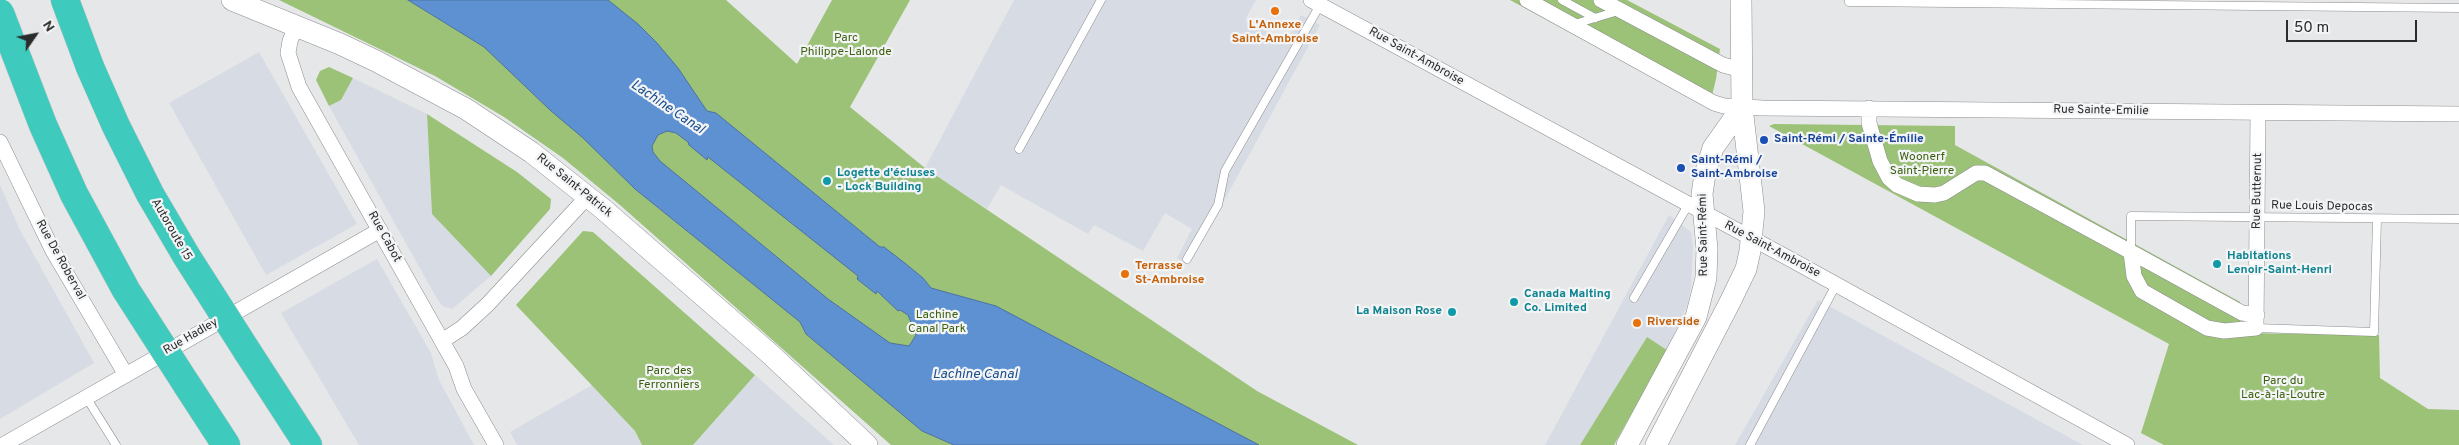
<!DOCTYPE html>
<html>
<head>
<meta charset="utf-8">
<style>
	body { margin:0 }
	#map { position:relative; width:2459px; height:445px; overflow:hidden; background:#e6e7e9; font-family:Overpass,sans-serif }
	canvas { display:block }
	.north { position:absolute; left:10px; top:10px; width:50px; height:50px; -webkit-text-stroke:4px #f3f4f6; paint-order:stroke; rotate:57deg; font-size:14px; font-weight:700; line-height:20px; text-align:center; color:#2a2b2b }
	.north::after { content:''; display:block; margin:auto; width:18px; height:22px; background:#2a2b2b; clip-path:polygon(50% 0,100% 100%,50% 72%,0 100%) }
	.scale { position:absolute; left:2286px; top:20px; width:131px; height:22px; box-sizing:border-box; border:2px solid #2a2b2b; border-top:0; padding-left:6px; font-size:15px; line-height:18px; white-space:nowrap; color:#2a2b2b; -webkit-text-stroke:4px #f3f4f6; paint-order:stroke }
</style>
</head>
<body>
<div id="map">
<canvas width="2459" height="445"></canvas>
<div class="north">N</div>
<div class="scale">50 m</div>
</div>
<script>
const g = document.querySelector('canvas').getContext('2d');
g.lineJoin = 'round';
function paint(path, color) { g.fillStyle = color; g.fill(path, 'evenodd'); }
const toPath = rows => new Path2D(rows.map(r => 'M' + r).join(''));
function stroke(path, color, width, dash) { g.strokeStyle = color; g.lineWidth = width; g.lineCap = dash ? 'butt' : 'round'; g.setLineDash(dash || []); g.stroke(path); }
function write(font, color, halo, rows, align = 'center') {
  g.font = font + ' Overpass,sans-serif'; g.lineWidth = 4.5; g.setLineDash([]); g.textBaseline = 'middle'; g.strokeStyle = halo; g.fillStyle = color; for (const [text, x, y, turn = 0] of rows) {
    g.save(); g.translate(x, y); g.rotate((+turn || 0) * Math.PI / 180); g.textAlign = isNaN(turn) ? turn : align; if (halo) g.strokeText(text, 0, 0); g.fillText(text, 0, 0); g.restore();
  }
}
paint(toPath([
	[1014,0,1256,0,1245,20,1286,42,1301,15,1320,25,1189,265,1177,258,1192,229,1165,213,1143,251,1094,225,1088,234,1001,185,987,209,925,168],
	[259,52,357,224,266,275,169,103],
	[353,78,427,114,432,214,491,276,452,309,442,306,436,297,329,106,341,100],
	[0,185,20,230,94,363,0,419],
	[1669,215,1691,232,1693,246,1691,286,1687,306,1667,350,1647,337,1580,445,1545,445],
	[377,259,431,353,439,380,474,445,359,445,281,313],
	[1818,300,2083,445,1735,445],
	[755,375,834,445,693,445],
	[592,385,635,431,642,445,517,445,510,432]
]), '#d7dbe4');
paint(toPath([
	[279,0,726,0,797,64,832,0,910,0,850,107,925,168,1257,391,1358,445,891,445,620,205,563,158,504,117,435,76],
	[1510,0,1627,0,1720,49,1716,79,1709,108],
	[329,67,353,78,341,100,329,106,316,80,320,71],
	[427,114,517,172,551,199,550,209,491,276,432,214],
	[1774,124,1955,126,1955,145,2240,302,2240,333,2379,335,2380,378,2428,409,2459,410,2459,445,2164,445,2141,433,2169,344,1769,126],
	[583,231,593,232,755,375,693,445,642,445,635,431,516,305],
	[1647,337,1667,350,1614,445,1580,445]
]), '#9bc277');
const water = toPath([
	[408,0,608,0,638,24,657,43,678,68,707,111,716,113,880,247,884,247,906,264,923,278,931,288,996,306,1259,445,954,445,922,431,806,334,800,322,635,189,583,138,550,110,484,47,408,0],
	[667,131,676,133,688,142,689,145,707,160,708,157,858,276,857,279,876,294,877,291,898,311,900,310,908,315,916,335,909,346,890,343,828,299,660,161,653,152,652,146,658,135,667,131]
]);
paint(water, '#5d91d2');
stroke(water, '#4e72a0', 1);
const lane = toPath([
	[1562,0,1595,18],
	[1849,0,1849,2,2459,8],
	[1575,24,1618,11],
	[1019,149,1101,0],
	[2131,252,2131,216,2459,219],
	[1187,259,1218,205,1225,171,1320,5],
	[1634,298,1688,205],
	[2256,328,2374,332,2377,219],
	[86,397,116,445],
	[1750,445,1836,285]
]);
const street = toPath([
	[1311,0,1790,259,2127,445],
	[1527,0,1714,103,1724,106,1763,108,2459,114],
	[1601,0,1723,65,1742,70],
	[296,26,290,41,288,53,299,87,456,366,464,389,496,445],
	[1869,108,1869,123,1880,161,1889,178,1897,185,1918,194,1935,195,1944,193,1976,173,1985,173,2131,252,2134,276,2142,291,2207,328,2224,331,2256,328,2258,113],
	[0,142,53,251,126,375],
	[2131,252,2242,313,2257,315],
	[442,341,462,328,488,304,588,196],
	[3,445,380,230]
]);
const secondary = toPath([
	[232,0,340,44,376,61,466,109,531,152,603,209,769,353,867,445],
	[1627,445,1696,317,1706,278,1707,249,1702,194,1705,174,1713,148,1742,107],
	[1656,445,1730,302,1746,269,1750,251,1754,211,1742,107,1741,0]
]);
const highway = toPath([
	[65,0,90,67],
	[247,351,308,445],
	[187,385,226,445]
]);
stroke(lane, '#8c8d8f', 9);
stroke(street, '#8c8d8f', 16);
stroke(secondary, '#8c8d8f', 22);
stroke(highway, '#c3c4c4', 29);
stroke(lane, '#fff', 8);
stroke(street, '#fff', 15);
stroke(secondary, '#fff', 21);
stroke(highway, '#3ecbbd', 28);
const highwayBridge = toPath([
	[0,13,43,125,74,194,126,290,187,385],
	[90,67,116,126,150,194,187,257,247,351]
]);
stroke(highwayBridge, '#c3c4c4', 29, []);
stroke(highwayBridge, '#3ecbbd', 28);
for (const [x, y, r, color] of [
	[1275,11,5,"#e8710a"],
	[1764,140,5,"#1a4fb4"],
	[1681,168,5,"#1a4fb4"],
	[827,181,5,"#0f9aa8"],
	[2217,264,5,"#0f9aa8"],
	[1125,274,5,"#e8710a"],
	[1514,302,5,"#0f9aa8"],
	[1452,312,5,"#0f9aa8"],
	[1637,323,5,"#e8710a"]
]) { const dot = new Path2D(); dot.arc(x, y, r, 0, 2 * Math.PI); g.fillStyle = color; g.fill(dot); stroke(dot, '#f3f4f6', 2); }
write('bold 12px', '#c56008', '#f3f4f6', [
	["L'Annexe",1275,26,"center"],
	["Saint-Ambroise",1275,40,"center"],
	["Terrasse",1135,267],
	["St-Ambroise",1135,281],
	["Riverside",1647,323]
], 'left');
write('12px', '#3d600e', '#f3f4f6', [
	["Parc",846,39],
	["Philippe-Lalonde",846,53],
	["Woonerf",1922,158],
	["Saint-Pierre",1922,172],
	["Lachine",937,316],
	["Canal Park",937,330],
	["Parc des",669,372],
	["Ferronniers",669,386],
	["Parc du",2283,382],
	["Lac-à-la-Loutre",2283,396]
]);
write('12px', '#2a2b2b', '#f3f4f6', [
	["Rue Saint-Ambroise",1416,57,29],
	["Rue Sainte-Emilie",2101,111,1],
	["Rue Saint-Patrick",574,186,39],
	["Rue Butternut",2258,191,-89],
	["Rue Louis Depocas",2322,207,1],
	["Autoroute 15",171,230,60],
	["Rue Saint-Rémi",1704,235,-91],
	["Rue Cabot",384,237,61],
	["Rue Saint-Ambroise",1772,250,28],
	["Rue De Roberval",60,260,61],
	["Rue Hadley",191,337,-30]
]);
write('bold 12px', '#164399', '#f3f4f6', [
	["Saint-Rémi / Sainte-Émilie",1774,140],
	["Saint-Rémi /",1691,161],
	["Saint-Ambroise",1691,175]
], 'left');
write('bold 12px', '#0d838f', '#f3f4f6', [
	["Logette d'écluses",837,174],
	["- Lock Building",837,188],
	["Habitations",2227,257],
	["Lenoir-Saint-Henri",2227,271],
	["Canada Malting",1524,295],
	["Co. Limited",1524,309],
	["La Maison Rose",1442,312,"right"]
], 'left');
write('italic 14px', '#1a4d8a', '#f3f4f6', [
	["Lachine Canal",667,108,34],
	["Lachine Canal",975,375]
]);
</script>
</body>
</html>
